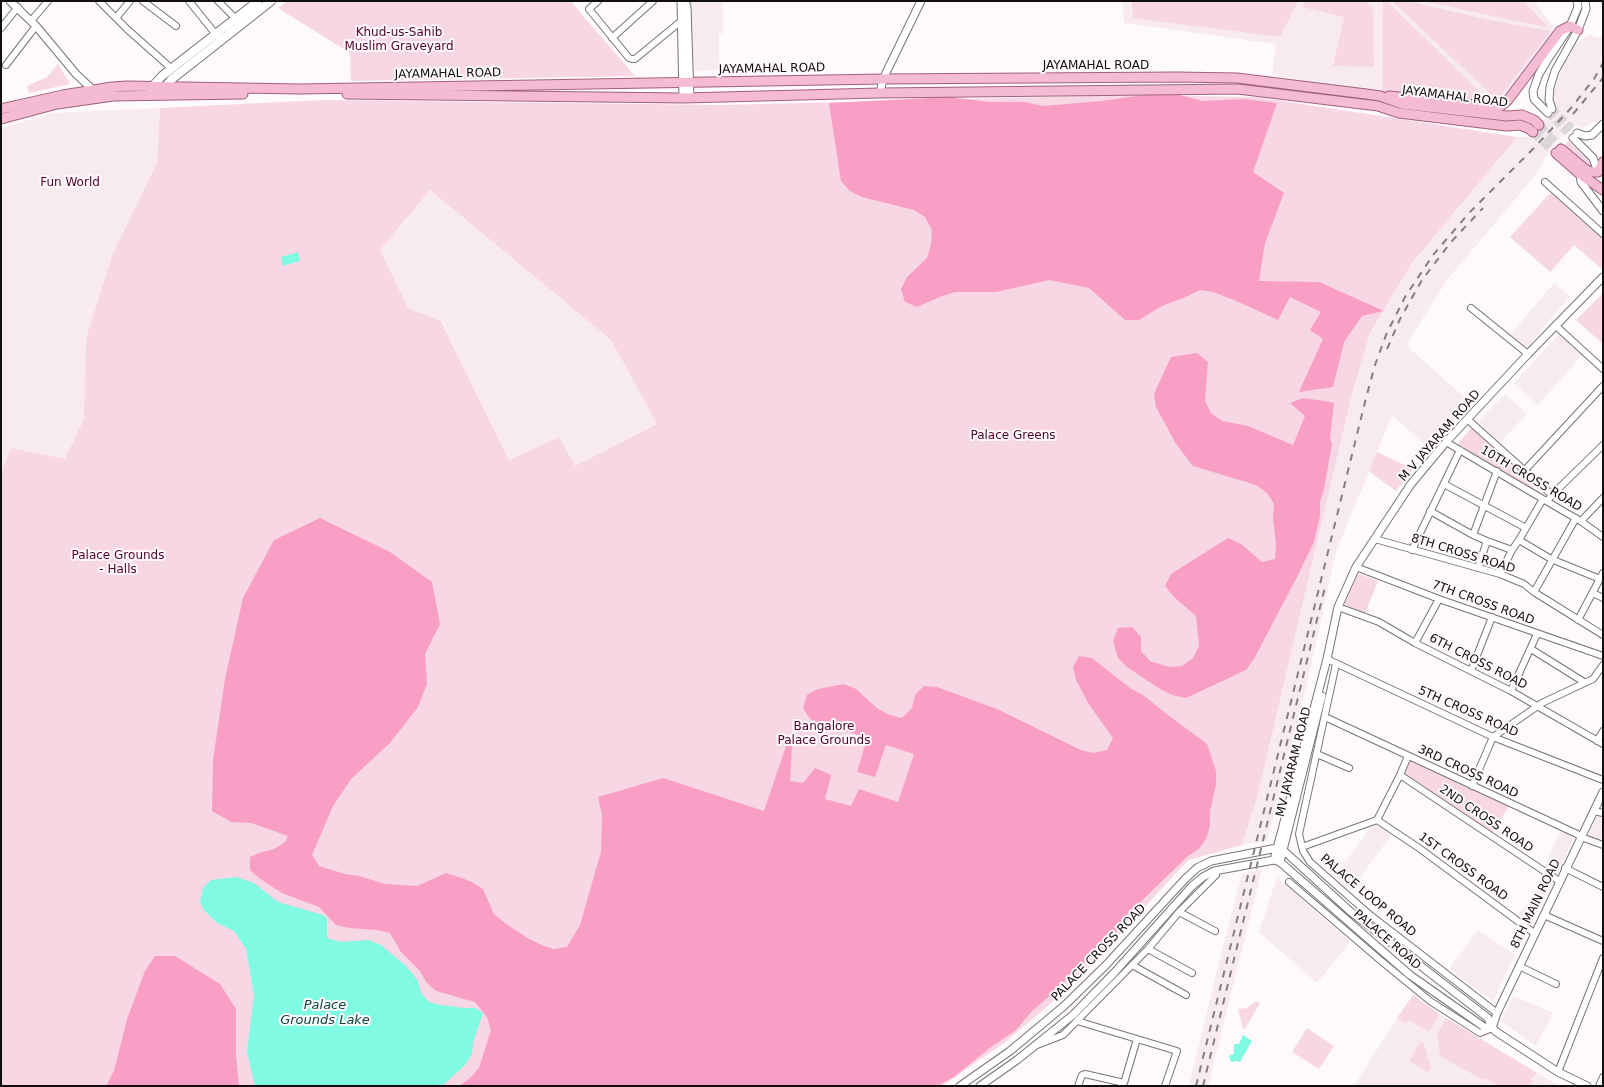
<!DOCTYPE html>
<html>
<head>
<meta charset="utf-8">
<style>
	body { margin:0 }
	#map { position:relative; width:1604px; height:1087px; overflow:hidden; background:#fef9fb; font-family:"DejaVu Sans",sans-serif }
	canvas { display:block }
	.frame { position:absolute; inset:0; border:2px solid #100e0f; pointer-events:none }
</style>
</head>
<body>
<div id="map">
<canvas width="1604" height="1087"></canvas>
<div class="frame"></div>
</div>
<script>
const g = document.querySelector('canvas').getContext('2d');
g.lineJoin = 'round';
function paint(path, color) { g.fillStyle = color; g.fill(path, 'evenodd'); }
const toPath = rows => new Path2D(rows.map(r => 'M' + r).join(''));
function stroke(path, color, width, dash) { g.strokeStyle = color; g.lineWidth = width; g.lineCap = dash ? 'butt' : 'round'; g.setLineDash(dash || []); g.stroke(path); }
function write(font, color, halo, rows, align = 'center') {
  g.font = font + ' "DejaVu Sans",sans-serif'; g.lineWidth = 4; g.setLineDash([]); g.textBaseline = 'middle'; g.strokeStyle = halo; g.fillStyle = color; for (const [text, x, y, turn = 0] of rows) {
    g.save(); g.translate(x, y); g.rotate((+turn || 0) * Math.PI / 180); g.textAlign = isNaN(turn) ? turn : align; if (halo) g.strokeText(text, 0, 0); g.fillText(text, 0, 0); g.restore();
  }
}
paint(toPath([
	[690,1,723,1,723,33,719,34,719,70,694,71],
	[1122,1,1534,1,1555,28,1502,99,1491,105,1368,91,1272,75,1276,44,1124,23],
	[1603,33,1603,115,1601,119,1582,128,1573,124,1548,153,1533,178,1447,280,1411,337,1408,347,1471,403,1428,448,1392,415,1336,552,1308,679,1267,841,1242,845,1257,798,1351,398,1370,333,1412,263,1517,137,1528,137,1557,106,1553,94,1561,71,1575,44,1589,35,1599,38],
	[160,108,157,163,113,253,86,338,84,419,65,460,11,448,1,471,1,128,53,113],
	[430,190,611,340,657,424,575,466,559,437,509,460,442,321,408,308,380,250],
	[1554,283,1570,296,1526,348,1510,335],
	[1561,332,1584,353,1538,405,1514,383],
	[1505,394,1527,414,1500,442,1477,422],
	[1599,813,1603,814,1603,843,1587,838],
	[1375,822,1392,834,1351,890,1334,877],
	[1561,829,1575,835,1556,876,1544,868],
	[1262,869,1208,1086,1189,1086,1219,962,1242,874],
	[1547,876,1553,880,1530,926,1517,916],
	[1277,877,1350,942,1317,983,1259,932],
	[1478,930,1515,955,1493,1001,1449,969],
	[1413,995,1439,1014,1559,1086,1354,1086,1383,1040],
	[1513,996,1553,1013,1536,1046,1501,1021]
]), '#f8ebf0');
paint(toPath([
	[287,1,575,1,572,3,635,76,351,81,350,53,278,8],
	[1132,1,1298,1,1280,37,1133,18],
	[1305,1,1365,1,1373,8,1374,67,1333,66,1344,17,1302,7],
	[1383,1,1387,1,1491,103,1382,91],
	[1392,1,1407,1,1489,20,1551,31,1497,100],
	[1423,1,1523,1,1549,28],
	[58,64,70,84,29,93,27,86,47,77],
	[1128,95,1256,97,1517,137,1412,263,1370,333,1351,398,1257,798,1242,845,1189,860,1177,872,1098,958,1056,999,1004,1043,942,1086,1,1086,1,471,11,448,65,459,84,419,86,338,113,253,157,163,160,108,323,100,723,105],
	[430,190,611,340,657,424,575,466,559,437,509,460,441,321,408,308,380,250],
	[1568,141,1591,162,1592,168,1588,169,1564,147],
	[1551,192,1603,237,1603,265,1601,268,1574,245,1550,272,1510,237],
	[1603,293,1603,344,1576,320],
	[1472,427,1538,492,1537,493,1458,444],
	[1377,452,1413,469,1396,491,1369,471],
	[1357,573,1378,581,1365,614,1344,605],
	[1409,757,1509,805,1492,835,1401,775],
	[1413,995,1439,1014,1429,1032,1408,1020,1406,1023,1397,1018],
	[1256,1001,1260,1003,1245,1029,1243,1028,1238,1009,1247,1008],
	[1446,1018,1537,1073,1531,1079,1533,1081,1529,1086,1498,1086,1484,1078,1483,1080,1440,1056,1437,1033],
	[1307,1028,1334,1046,1319,1069,1292,1052],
	[1420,1042,1424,1044,1431,1068,1428,1072,1409,1061]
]), '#f7d7e3');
paint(toPath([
	[1163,92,1176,94,1202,101,1243,99,1277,103,1253,172,1284,193,1265,243,1259,281,1319,282,1384,311,1362,316,1344,342,1333,387,1299,392,1323,339,1310,330,1321,312,1290,297,1278,320,1234,300,1213,292,1200,290,1188,296,1162,306,1139,320,1125,320,1089,288,1049,280,996,292,956,292,942,296,917,307,905,302,901,289,907,277,927,258,931,244,932,230,925,217,914,210,862,197,850,191,841,181,829,103,949,97,990,102,1024,102,1043,106,1102,101],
	[1197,353,1208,362,1205,401,1211,413,1222,421,1248,426,1293,445,1305,416,1290,403,1303,398,1324,401,1334,403,1330,439,1332,444,1324,489,1320,502,1320,516,1314,542,1297,577,1254,659,1246,670,1186,698,1172,695,1160,689,1127,667,1118,658,1113,641,1118,628,1132,627,1141,637,1141,651,1150,661,1169,667,1182,666,1193,658,1199,646,1196,616,1174,597,1165,586,1171,574,1228,538,1241,544,1262,562,1275,559,1276,545,1273,518,1274,504,1267,493,1256,485,1193,466,1176,444,1156,407,1154,394,1171,357],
	[320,518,390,552,432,582,440,624,425,654,427,684,418,707,390,743,351,779,333,806,312,855,319,866,345,874,359,876,385,884,417,886,446,873,459,877,472,882,483,889,494,914,505,923,529,939,542,945,554,949,567,947,580,925,601,852,602,814,598,797,663,778,764,811,787,743,792,745,790,781,803,783,815,768,831,775,825,799,851,806,859,789,898,802,914,754,886,745,875,777,857,772,867,738,810,719,803,708,807,695,818,689,844,684,856,689,878,709,890,715,902,718,912,708,915,695,924,686,937,687,997,709,1081,750,1094,753,1107,750,1113,738,1088,703,1076,680,1073,667,1079,656,1092,658,1130,688,1143,695,1164,712,1207,744,1216,771,1216,785,1210,811,1210,825,1207,837,1199,849,1188,856,1125,917,1123,924,1113,936,1079,967,1073,971,1058,989,1033,1010,1015,1031,991,1047,954,1077,937,1086,459,1086,470,1078,479,1068,491,1030,487,1017,475,1002,436,991,426,982,420,971,401,952,390,933,377,930,349,928,336,925,319,907,282,893,259,878,250,870,250,857,262,852,274,849,285,842,288,836,251,823,231,822,212,811,213,760,225,679,243,598,274,540],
	[155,956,175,956,220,984,236,1009,236,1055,239,1086,106,1086,114,1071,127,1019,145,971]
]), '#f99fc5');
paint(toPath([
	[298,252,300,261,283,266,281,257],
	[236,877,254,883,278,902,323,915,327,918,327,938,341,942,368,940,381,945,407,967,418,981,421,993,429,1002,440,1005,464,1008,475,1008,483,1013,473,1043,472,1054,465,1065,442,1086,255,1086,247,1052,254,995,246,949,234,931,217,923,204,910,200,902,203,888,211,880],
	[1243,1035,1252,1041,1240,1062,1237,1061,1232,1062,1230,1060,1229,1057,1230,1055,1234,1054,1234,1044,1239,1044]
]), '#80fae3');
stroke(toPath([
	[1552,109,1577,133],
	[1548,113,1573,138]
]), '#dad6d8', 7, [7, 3.5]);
stroke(toPath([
	[1539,125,1561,149],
	[1533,132,1556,153]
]), '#dad6d8', 9, [9, 4.5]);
const minor = toPath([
	[99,1,127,29,172,69],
	[143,1,176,26],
	[189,1,218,37],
	[218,1,236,19],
	[598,1,589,9,629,58,632,59,635,59,680,22],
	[116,18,130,1],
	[31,21,48,1],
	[1,28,18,7],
	[612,38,653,1],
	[6,65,36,26],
	[1545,182,1603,234],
	[1471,308,1528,354],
	[1556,326,1603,369],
	[1467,419,1552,495,1547,501],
	[1446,442,1582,522,1603,537],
	[1525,470,1603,386],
	[1444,484,1526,528],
	[1552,495,1603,445],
	[1430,511,1473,535,1487,541,1478,568],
	[1581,521,1603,498],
	[1473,535,1497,471],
	[1375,539,1500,574,1524,584,1534,592,1603,635],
	[1519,540,1551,559,1600,579],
	[1487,541,1512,550],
	[1412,550,1460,450],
	[1356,567,1439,599,1603,656],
	[1500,574,1512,550,1519,540,1543,499],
	[1534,592,1576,518],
	[1593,593,1603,598],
	[1338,607,1379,622,1415,643,1511,691,1603,744],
	[1578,620,1603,573],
	[1415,643,1439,599],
	[1531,649,1584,682],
	[1327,659,1493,737,1603,780],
	[1336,664,1299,834,1303,851,1310,862,1370,915,1497,1013],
	[1471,671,1492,617],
	[1511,691,1537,634],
	[1325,717,1577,834,1581,837,1603,845],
	[1597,741,1603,731],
	[1317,754,1349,768],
	[1400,775,1559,881],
	[1472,786,1493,737,1542,703,1593,679,1603,665],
	[1594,811,1603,813],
	[1377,820,1419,848,1534,933],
	[1302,847,1377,820,1400,775,1408,756],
	[1565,868,1603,887],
	[1289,882,1380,960,1430,1001,1480,1033,1492,1028],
	[1179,912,1215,931],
	[1544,915,1603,941],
	[1148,949,1192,973],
	[1132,965,1186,995],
	[1519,966,1556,984],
	[1077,1021,1177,1051,1165,1086],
	[1037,1045,1063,1035,1148,949,1179,912,1216,875],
	[1558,1072,1603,958],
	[1078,1086,1082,1075,1085,1074,1124,1083,1137,1039],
	[1599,1086,1603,1077]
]);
const tertiary = toPath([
	[10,1,36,26,76,74,93,90,94,94],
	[681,1,683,98],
	[685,1,687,7,690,98],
	[880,93,883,79,921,1],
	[1552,109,1549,100,1550,87,1555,71,1578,30,1586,9,1585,1],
	[1548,113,1534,99,1533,91,1539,74,1548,59,1570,26,1578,7,1577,1],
	[1577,133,1585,136,1592,135,1603,124],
	[1573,138,1593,158,1598,172],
	[1580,174,1581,182,1603,211],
	[1274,860,1327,659,1338,607,1356,567,1411,484,1446,442,1528,354,1603,277],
	[1274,860,1280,862,1410,975,1484,1027,1492,1028],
	[1280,862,1322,696],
	[1492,1028,1497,1013,1603,792],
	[960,1086,1010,1051,1064,1006,1106,965,1185,879,1197,868,1211,861,1277,848,1283,850,1351,912,1488,1018,1492,1028,1498,1033,1558,1072,1587,1086],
	[980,1086,1017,1060,1073,1015,1114,973,1192,886,1203,877,1214,871,1274,860]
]);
const secondary = toPath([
	[151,90,152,87,162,76,258,1],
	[163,91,165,87,172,79,271,1]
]);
const primary = toPath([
	[347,94,683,98,880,93,1238,89,1378,106,1399,113,1506,126,1520,125,1528,128,1533,132],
	[1389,96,1494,107,1501,106,1508,100,1560,31,1570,26,1578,30],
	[1,109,63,95,112,87,127,86,300,89,883,79,1177,77,1237,78,1366,94,1380,96,1402,104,1506,116,1522,115,1534,120,1539,125],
	[1,119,57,104,113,96,243,94],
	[1561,149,1585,169,1591,172,1598,172],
	[1556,153,1580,174,1603,190],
	[1598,172,1603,162]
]);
stroke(minor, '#787475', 8);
stroke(tertiary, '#787475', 9);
stroke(secondary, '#787475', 10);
stroke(primary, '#a1617d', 11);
stroke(minor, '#fff', 6);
stroke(tertiary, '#fff', 7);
stroke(secondary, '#fff', 8);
stroke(primary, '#f5bbd4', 9);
stroke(toPath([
	[1573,114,1603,78],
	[1387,349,1400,319,1422,280,1451,242,1483,208],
	[1196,1086,1366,398,1375,365,1386,335,1405,297,1433,255,1469,213,1534,148,1571,108,1594,79,1603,63],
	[1203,1086,1325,587]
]), '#827f80', 2, [7, 7]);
write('12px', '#50002e', '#fef9fb', [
	["Khud-us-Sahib",399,33],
	["Muslim Graveyard",399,47],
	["Fun World",70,183],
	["Palace Greens",1013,436],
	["Palace Grounds",118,556],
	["- Halls",118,570],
	["Bangalore",824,727],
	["Palace Grounds",824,741]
]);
write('12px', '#100e0f', '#fef9fb', [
	["JAYAMAHAL ROAD",1096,66],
	["JAYAMAHAL ROAD",772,69,-1],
	["JAYAMAHAL ROAD",448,74,-1],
	["JAYAMAHAL ROAD",1455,97,7],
	["M V JAYARAM ROAD",1440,436,-49],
	["10TH CROSS ROAD",1531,479,31],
	["8TH CROSS ROAD",1463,554,17],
	["7TH CROSS ROAD",1483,603,20],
	["6TH CROSS ROAD",1478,662,27],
	["5TH CROSS ROAD",1468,712,24],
	["MV JAYARAM ROAD",1294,762,-76],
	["3RD CROSS ROAD",1468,772,25],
	["2ND CROSS ROAD",1486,819,34],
	["1ST CROSS ROAD",1463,867,36],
	["PALACE LOOP ROAD",1368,896,40],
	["8TH MAIN ROAD",1536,904,-64],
	["PALACE ROAD",1387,940,41],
	["PALACE CROSS ROAD",1099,953,-46]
]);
write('italic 13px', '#0c453c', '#fef9fb', [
	["Palace",325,1006],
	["Grounds Lake",325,1021]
]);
</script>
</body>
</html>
